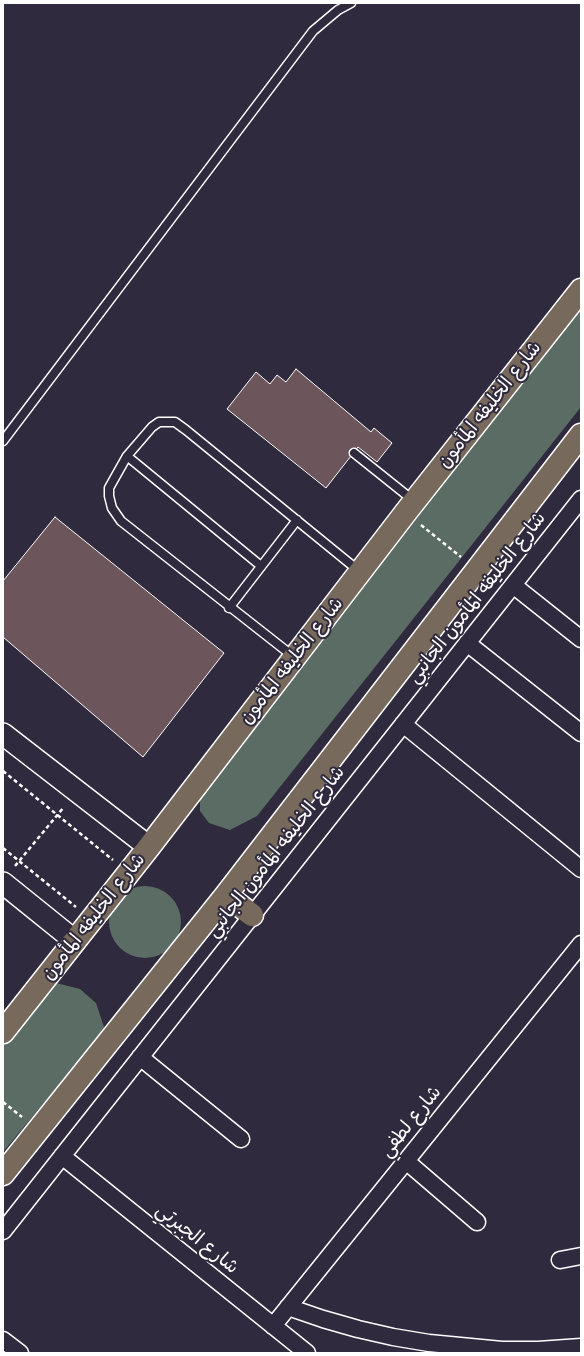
<!DOCTYPE html>
<html>
<head>
<meta charset="utf-8">
<style>
	body { margin:0 }
	#map { position:relative; width:584px; height:1356px; overflow:hidden; background:#2f2a3d; font-family:Caveat,sans-serif }
	canvas { display:block }
	.frame { position:absolute; inset:0; border:4px solid #fff; pointer-events:none }
</style>
</head>
<body>
<div id="map">
<canvas width="584" height="1356"></canvas>
<div class="frame"></div>
</div>
<script>
const g = document.querySelector('canvas').getContext('2d');
g.lineJoin = 'round';
function paint(path, color) { g.fillStyle = color; g.fill(path, 'evenodd'); }
const toPath = rows => new Path2D(rows.map(r => 'M' + r).join(''));
function stroke(path, color, width, dash) { g.strokeStyle = color; g.lineWidth = width; g.lineCap = dash ? 'butt' : 'round'; g.setLineDash(dash || []); g.stroke(path); }
function write(font, color, halo, rows, align = 'center') {
  g.font = font + ' Caveat,"Playpen Sans Arabic",sans-serif'; g.lineWidth = 4; g.setLineDash([]); g.textBaseline = 'middle'; g.strokeStyle = halo; g.fillStyle = color; for (const [text, x, y, turn = 0] of rows) {
    g.save(); g.translate(x, y); g.rotate((+turn || 0) * Math.PI / 180); g.textAlign = isNaN(turn) ? turn : align; if (halo) g.strokeText(text, 0, 0); g.fillText(text, 0, 0); g.restore();
  }
}
paint(toPath([
	[581,301,581,407,257,816,230,830,209,823,200,811,200,795],
	'109 922a36 36 0 1 1 72 0a36 36 0 1 1-72 0Z',
	[56,983,80,989,96,1003,104,1027,98,1038,3,1152,3,1034,34,993]
]), '#5a6c64');
const building = toPath([
	[296,369,371,432,374,428,392,443,377,462,358,447,326,488,227,409,256,372,270,384,277,375,286,382,296,369],
	[55,517,224,653,143,757,3,637,3,581,55,517]
]);
paint(building, '#6c565b');
stroke(building, '#fff', 1);
const service = toPath([
	[3,441,313,31,338,10,351,3],
	[354,453,414,501],
	[127,456,261,566],
	[229,608,297,520],
	[294,657,121,521,112,508,109,496,109,488,127,456,152,427,159,422,175,422,186,430,359,571]
]);
const minor = toPath([
	[513,585,581,639],
	[467,643,581,733],
	[403,724,581,869],
	[140,1057,241,1139],
	[62,1156,307,1353],
	[406,1161,477,1222],
	[3,1231,581,499],
	[560,1260,581,1256],
	[288,1307,323,1319,358,1329,393,1337,429,1343,502,1350,538,1350,581,1347],
	[273,1326,581,944],
	[3,1340,20,1353]
]);
const tertiary = toPath([
	[3,734,149,847],
	[3,883,75,941]
]);
const primary = toPath([
	[226,895,252,915],
	[3,1032,149,847,406,512,581,290],
	[3,1174,226,895,581,435]
]);
stroke(service, '#fff', 11);
stroke(minor, '#fff', 19);
stroke(tertiary, '#fff', 24);
stroke(primary, '#fff', 25);
stroke(toPath([
	[421,525,461,557],
	[3,771,113,860],
	[3,848,76,907],
	[15,866,64,807],
	[3,1102,22,1117]
]), '#fff', 2.5, [4, 3]);
stroke(service, '#2f2a3d', 8);
stroke(minor, '#2f2a3d', 16);
stroke(tertiary, '#2f2a3d', 21);
stroke(primary, '#77695c', 22);
write('19px', '#fff', '#2f2a3d', [
	["شارع الخليفه المأمون",490,405,-52],
	["شارع الخليفه المأمون الجانبي",477,598,-52],
	["شارع الخليفه المأمون",292,661,-52],
	["شارع الخليفه المأمون الجانبي",276,852,-52],
	["شارع الخليفه المأمون",94,917,-52],
	["شارع لطفي",411,1122,-51],
	["شارع الجبرتي",197,1239,39]
]);
</script>
</body>
</html>
